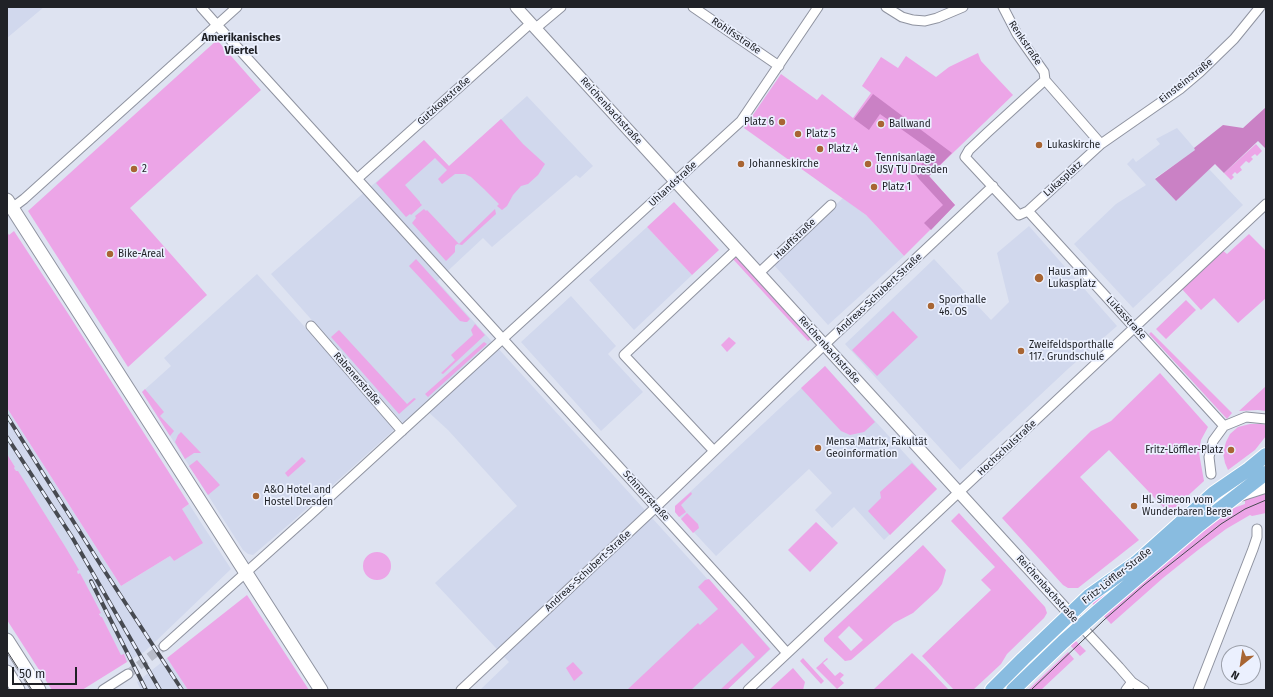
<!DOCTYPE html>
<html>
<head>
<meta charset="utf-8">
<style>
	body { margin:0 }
	#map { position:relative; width:1273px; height:697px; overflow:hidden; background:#dee3f1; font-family:"Fira Sans",sans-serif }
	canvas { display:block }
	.frame { position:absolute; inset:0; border:8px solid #202227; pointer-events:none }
	.north { position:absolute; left:1221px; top:645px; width:40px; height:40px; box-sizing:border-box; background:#ebf0fe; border:1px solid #9a9ea8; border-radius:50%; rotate:210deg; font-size:11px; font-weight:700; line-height:16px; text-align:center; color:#202227 }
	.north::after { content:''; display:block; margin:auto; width:14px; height:18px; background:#a86533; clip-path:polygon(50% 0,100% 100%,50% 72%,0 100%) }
	.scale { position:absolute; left:12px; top:667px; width:65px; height:18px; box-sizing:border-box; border:2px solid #202227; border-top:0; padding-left:5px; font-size:12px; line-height:14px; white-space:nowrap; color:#202227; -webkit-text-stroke:3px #ebf0fe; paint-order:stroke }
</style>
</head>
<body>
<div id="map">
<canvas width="1273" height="697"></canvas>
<div class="frame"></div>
<div class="north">N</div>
<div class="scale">50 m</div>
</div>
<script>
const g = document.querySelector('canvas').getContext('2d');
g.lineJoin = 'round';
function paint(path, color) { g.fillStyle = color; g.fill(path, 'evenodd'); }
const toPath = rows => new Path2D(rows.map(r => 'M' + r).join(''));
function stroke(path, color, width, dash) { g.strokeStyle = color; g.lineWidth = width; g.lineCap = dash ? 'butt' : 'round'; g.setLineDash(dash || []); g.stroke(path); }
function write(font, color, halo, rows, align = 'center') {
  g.font = font + ' "Fira Sans",sans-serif'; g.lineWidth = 3.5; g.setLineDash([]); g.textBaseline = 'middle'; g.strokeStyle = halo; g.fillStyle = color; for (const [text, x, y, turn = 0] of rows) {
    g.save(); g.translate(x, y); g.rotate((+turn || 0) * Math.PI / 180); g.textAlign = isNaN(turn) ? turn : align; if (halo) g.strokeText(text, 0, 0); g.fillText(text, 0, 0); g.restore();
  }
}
paint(toPath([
	[7,7,44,7,7,38],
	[527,96,593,166,580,178,576,175,492,247,483,238,437,281,771,649,727,690,480,690,509,662,435,583,517,506,448,430,424,408,403,423,271,274,424,140,449,166],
	[1177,128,1196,150,1155,178,1176,201,1209,169,1243,205,1133,308,1074,244,1116,204,1146,185,1127,164,1133,158,1136,162,1160,144,1156,139],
	[843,198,866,215,904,256,828,325,773,264],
	[1029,226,1117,326,1069,368,960,470,845,344,934,259,991,320,1009,302,997,253],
	[647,227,692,275,634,330,589,280],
	[257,274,396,428,294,520,253,555,248,554,243,550,142,392,171,366,164,358],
	[571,296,616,346,608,354,643,392,601,431,521,342],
	[825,366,937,489,884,540,854,507,832,528,815,510,832,493,809,469,716,556,675,512,675,506],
	[7,408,121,586,170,556,174,561,182,509,189,504,231,569,156,641,144,652,127,662,124,655,121,655,102,617,101,617,80,573,78,574,77,571,78,570,17,471,16,472,14,468,15,467,7,454],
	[167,658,188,690,141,690,137,682]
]), '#d1d8ed');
paint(toPath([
	[217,40,261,90,130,208,207,295,128,367,28,211],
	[978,53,981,61,1013,95,929,176,955,205,904,256,866,215,744,128,781,74,817,100,822,94,853,118,871,93,862,86,881,57,898,68,906,56,936,77,949,67],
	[501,119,523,144,545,164,538,175,528,184,521,186,513,195,507,206,502,210,497,206,499,204,484,189,471,177,465,174,455,174,442,184,438,179,447,170,435,158,405,185,420,202,420,203,422,205,411,215,410,214,406,217,376,183,424,140,449,166],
	[1256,144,1262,151,1257,156,1255,154,1251,157,1253,159,1249,163,1246,161,1240,167,1242,170,1237,174,1235,172,1232,175,1234,177,1231,180,1224,173],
	[674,202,719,250,692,275,647,227],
	[424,209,426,211,427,210,459,244,495,209,496,214,462,245,457,244,455,246,455,252,446,261,412,223,416,218,415,216],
	[14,231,69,315,189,504,182,509,203,543,174,561,170,556,121,586,7,408,7,232,9,235],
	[1249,234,1266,251,1266,298,1238,323,1214,298,1201,310,1181,288,1221,249,1227,254],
	[735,256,811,339,808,341,732,258],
	[416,259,470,319,467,322,465,322,460,321,409,266],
	[1186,300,1196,310,1166,339,1156,329],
	[893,311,918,337,877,376,852,350],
	[475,324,485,335,443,374,441,373,455,360,451,355,473,335,471,330],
	[339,330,407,404,414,398,416,399,399,414,331,337],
	[1151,332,1232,413,1227,419,1149,334],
	[729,337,736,343,727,352,721,345],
	[484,342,487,344,428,397,425,394],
	[825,366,875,422,864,432,850,435,841,431,801,388],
	[1160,373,1208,427,1201,440,1199,453,1204,481,1169,513,1109,450,1080,477,1139,540,1078,588,1068,588,1063,585,1002,518,1091,431,1111,421],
	[1266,386,1266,411,1258,410,1239,411],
	[145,389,164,412,160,416,174,431,170,436,142,392],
	[1250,424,1261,424,1266,425,1266,436,1255,450,1228,470,1225,463,1223,453,1226,442,1230,434,1238,427],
	[181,432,201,453,194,453,185,459,175,442,178,435],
	[7,454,15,467,14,468,16,471,18,471,66,548,79,570,77,571,78,574,80,573,101,613,99,614,101,617,102,617,121,655,124,654,127,662,82,690,52,690,7,620],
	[302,457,306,461,288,477,285,473],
	[197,460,220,485,208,495,189,466],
	[912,463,937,489,890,535,868,511,881,498,880,492],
	[1258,474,1095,607,1091,602,1221,494,1248,478],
	[1266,490,1266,513,1252,516,1250,515,1226,529,1198,550,1163,578,1111,624,1102,614,1193,538,1231,509,1245,504,1245,499],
	[691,492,692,494,681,505,686,512,679,517,675,512,675,506],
	[687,513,698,524,699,528,693,533,681,519],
	[959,513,1045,607,1047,613,1044,618,1007,654,1001,664,973,690,954,690,922,656,991,590,981,580,995,567,951,521],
	[816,522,838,543,810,572,788,550],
	[923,545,946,570,942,584,938,590,913,613,894,623,851,660,845,661,824,641,824,638],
	[849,626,863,640,851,651,838,637],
	'363 566a14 14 0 1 1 28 0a14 14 0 1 1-28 0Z',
	[709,579,770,649,727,690,720,690,755,657,742,643,691,690,627,690,698,623,700,625,718,609,698,587,705,580],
	[247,595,309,690,188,690,167,658],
	[1074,639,1086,651,1080,656,1069,644],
	[1068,652,1074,659,1041,690,1028,690],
	[912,653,926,666,949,690,873,690],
	[803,658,824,681,821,684,800,661],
	[827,658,828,659,823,663,835,676,840,672,844,675,840,679,844,683,837,689,816,668],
	[573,662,583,673,574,681,566,668],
	[793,668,805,682,803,690,769,690]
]), '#eca5e7');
paint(toPath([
	[873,94,952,153,929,176,955,205,931,230,924,223,943,205,919,179,915,173,932,151,880,114,869,130,854,119],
	[1265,108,1266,109,1266,149,1258,141,1224,173,1215,164,1176,201,1155,179,1195,150,1194,148,1223,125,1243,128]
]), '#ca81c5');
stroke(toPath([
	[128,674,164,646]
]), '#b8bcc9', 9, [9, 4.5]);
const minor = toPath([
	[201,7,217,25,742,602,787,653],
	[693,7,779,66],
	[886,7,902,17,913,20,925,21,937,18,963,7],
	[1003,7,1017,34,1044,72,1045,80],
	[536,28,561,7],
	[1101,144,1045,80,988,132,969,150,965,157,1019,215,1028,211,1101,144,1180,89,1200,72,1234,39,1260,7],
	[357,179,531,23],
	[12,208,24,199,237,7],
	[1028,211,1224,426],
	[759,273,831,205],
	[311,326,402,431],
	[714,451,624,355,737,249],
	[1211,474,1209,457,1213,441,1224,426,1246,417,1266,419],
	[1081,626,1119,667,1132,682,1144,690],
	[164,646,310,515,741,121,818,7],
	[103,690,128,674],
	[461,690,656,507,824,345,993,186],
	[748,690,1266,204],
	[1126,690,1132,682],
	[1198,690,1253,549,1257,537,1257,529]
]);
const tertiary = toPath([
	[516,7,1081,626]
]);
const secondary = toPath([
	[7,200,321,690],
	[1241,494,1266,486],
	[7,640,39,690],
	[7,672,18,690]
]);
const primary = toPath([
	[992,690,1023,659,1089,596,1137,562,1214,493,1249,469,1266,455],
	[1013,690,1063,642,1097,612,1199,525,1266,473]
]);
stroke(minor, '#8f93a0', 11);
stroke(tertiary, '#8f93a0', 13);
stroke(secondary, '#8f93a0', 15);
stroke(primary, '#fff', 16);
stroke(minor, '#fff', 9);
stroke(tertiary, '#fff', 11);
stroke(secondary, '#fff', 13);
stroke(primary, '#89bce0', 14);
stroke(toPath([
	[7,651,32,690],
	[1031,690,1104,620,1144,585,1221,524,1245,509,1266,500]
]), '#474a51', 1);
const rail = toPath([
	[7,416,102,567,182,690],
	[7,437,72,537,160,690],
	[91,581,146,690]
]);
stroke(rail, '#474a51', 4);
stroke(rail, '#ebf0fe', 2.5, [8]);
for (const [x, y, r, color] of [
	[782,122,4,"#a86533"],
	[881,124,4,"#a86533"],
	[798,134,4,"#a86533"],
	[1039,145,4,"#a86533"],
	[820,149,4,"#a86533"],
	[741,164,4,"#a86533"],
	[868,164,4,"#a86533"],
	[134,169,4,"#a86533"],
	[874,187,4,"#a86533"],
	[110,254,4,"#a86533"],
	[1039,278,5,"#a86533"],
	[931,306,4,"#a86533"],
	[1021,351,4,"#a86533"],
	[818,448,4,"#a86533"],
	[1231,450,4,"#a86533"],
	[256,496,4,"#a86533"],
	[1134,506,4,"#a86533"]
]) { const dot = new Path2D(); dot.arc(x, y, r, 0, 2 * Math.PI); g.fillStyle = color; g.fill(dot); stroke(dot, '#ebf0fe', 1.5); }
write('10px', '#202227', '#ebf0fe', [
	["Rohlfsstraße",736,36,34],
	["Renkstraße",1025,43,56],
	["Einsteinstraße",1186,81,-38],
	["Gutzkowstraße",444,101,-42],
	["Reichenbachstraße",611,111,48],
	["Lukasplatz",1063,179,-42],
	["Uhlandstraße",673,184,-43],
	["Hauffstraße",795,239,-44],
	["Andreas-Schubert-Straße",879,294,-43],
	["Lukasstraße",1126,318,48],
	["Reichenbachstraße",829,350,48],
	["Rabenerstraße",357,379,49],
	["Hochschulstraße",1007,448,-43],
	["Schnorrstraße",646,496,48],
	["Andreas-Schubert-Straße",588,571,-43],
	["Fritz-Löffler-Straße",1117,576,-38],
	["Reichenbachstraße",1047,589,48]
]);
write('10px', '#202227', '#ebf0fe', [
	["Platz 6",774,122,"right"],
	["Ballwand",889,124],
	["Platz 5",806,134],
	["Lukaskirche",1047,145],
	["Platz 4",828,149],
	["Tennisanlage",876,158],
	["USV TU Dresden",876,170],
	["Johanneskirche",749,164],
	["2",142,169],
	["Platz 1",882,187],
	["Bike-Areal",118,254],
	["Haus am",1048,272],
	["Lukasplatz",1048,284],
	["Sporthalle",939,300],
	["46. OS",939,312],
	["Zweifeldsporthalle",1029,345],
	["117. Grundschule",1029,357],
	["Mensa Matrix, Fakultät",826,442],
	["Geoinformation",826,454],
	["Fritz-Löffler-Platz",1223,450,"right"],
	["A&O Hotel and",264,490],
	["Hostel Dresden",264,502],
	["Hl. Simeon vom",1142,500],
	["Wunderbaren Berge",1142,512]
], 'left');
write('bold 11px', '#202227', '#ebf0fe', [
	["Amerikanisches",241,38],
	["Viertel",241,51]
]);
</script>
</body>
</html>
